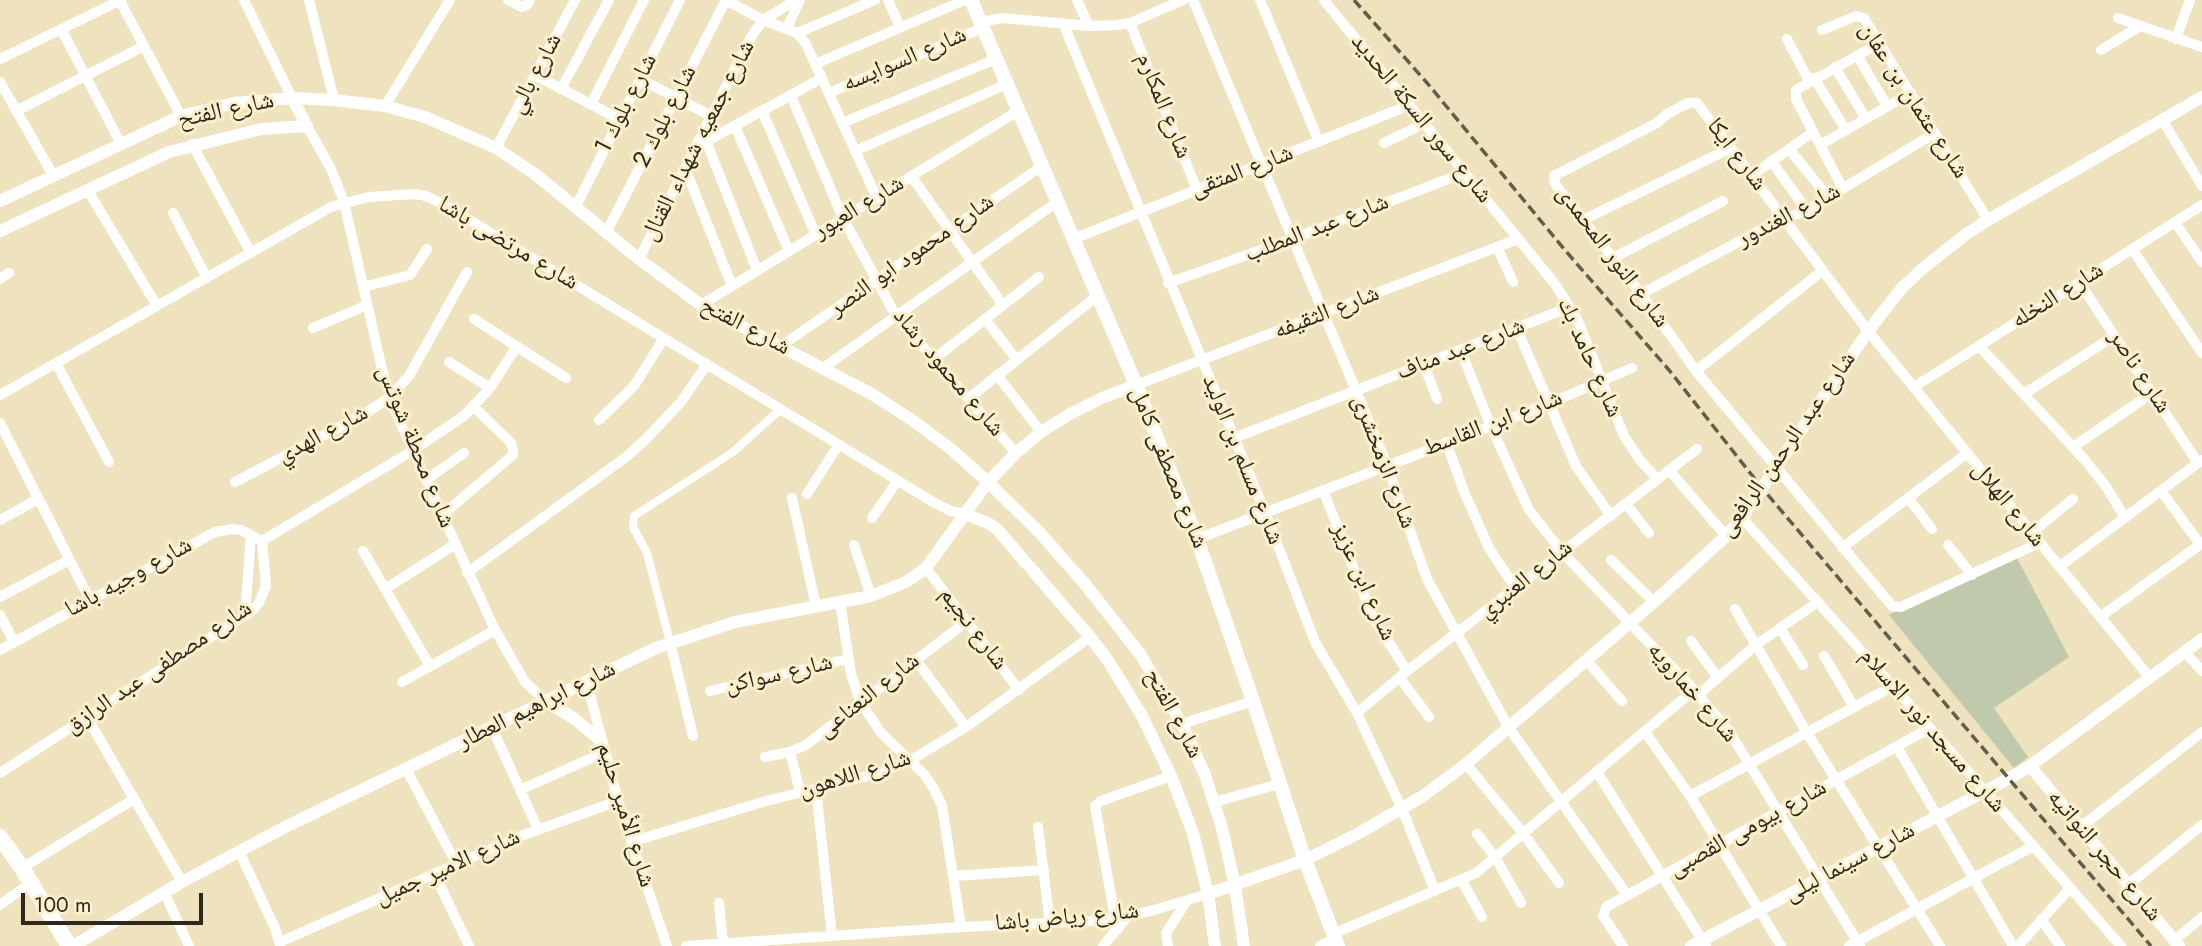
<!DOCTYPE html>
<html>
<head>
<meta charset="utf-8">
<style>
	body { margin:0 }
	#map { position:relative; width:2202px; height:946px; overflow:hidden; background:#eee2bf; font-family:Jost,sans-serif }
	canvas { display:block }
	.scale { position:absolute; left:21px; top:893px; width:182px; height:32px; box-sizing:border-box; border:4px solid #2d281b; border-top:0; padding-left:9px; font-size:21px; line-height:24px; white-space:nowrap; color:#2d281b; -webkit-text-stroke:5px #fbefcc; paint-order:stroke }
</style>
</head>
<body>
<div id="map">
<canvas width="2202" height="946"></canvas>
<div class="scale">100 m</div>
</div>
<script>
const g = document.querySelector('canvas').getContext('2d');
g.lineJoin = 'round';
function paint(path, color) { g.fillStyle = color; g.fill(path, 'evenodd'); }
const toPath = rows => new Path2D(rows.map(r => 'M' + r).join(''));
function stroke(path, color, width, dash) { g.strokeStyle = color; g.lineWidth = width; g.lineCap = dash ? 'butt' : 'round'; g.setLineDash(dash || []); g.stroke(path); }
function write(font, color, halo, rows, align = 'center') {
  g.font = font + ' Jost,"Noto Naskh Arabic",sans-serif'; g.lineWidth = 6; g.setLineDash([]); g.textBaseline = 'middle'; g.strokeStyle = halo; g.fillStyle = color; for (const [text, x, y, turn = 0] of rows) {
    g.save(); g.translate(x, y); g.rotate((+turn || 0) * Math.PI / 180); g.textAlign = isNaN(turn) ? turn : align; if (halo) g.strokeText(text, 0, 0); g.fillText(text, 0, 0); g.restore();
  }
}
paint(toPath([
	[2015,554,2069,657,1994,708,2028,757,2014,768,1889,615]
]), '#c0c9ac');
stroke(toPath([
	[670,642,647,553,633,527,634,516,733,452,781,409]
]), '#fff', 8);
stroke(toPath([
	[244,0,292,98],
	[309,0,334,100],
	[508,0,522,7,527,5,530,0],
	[726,0,763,20,797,33,806,44,877,198],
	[888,0,900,27],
	[1077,0,1089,26],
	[1193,0,1387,465,1427,579,1509,728,1627,895],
	[1260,0,1319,142],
	[1324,0,1555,284,1578,321,1624,436,1640,460,1657,479],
	[120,1,181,116],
	[2118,18,2202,47],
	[980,22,1003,18,1089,26,1116,25,1130,23,1183,0],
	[1063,23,1265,512,1315,642,1357,713,1402,809,1435,891],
	[1130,23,1197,190],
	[787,28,800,0],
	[61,29,121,144],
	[1822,30,1856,16,1864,18,1988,220],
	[797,33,875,0],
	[1787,39,1809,81],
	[2176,39,2190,0],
	[2101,50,2140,26],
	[1857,55,1887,106],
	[0,59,121,0],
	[815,64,965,0],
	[1835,67,1866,119],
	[535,75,619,119],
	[1814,78,1846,130],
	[640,79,711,116],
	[0,82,53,175],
	[561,89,609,0],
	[829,93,982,28],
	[791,96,843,218,896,316,1016,453],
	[591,104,644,0],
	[385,106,450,0],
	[16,111,144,46],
	[762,111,816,235],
	[2163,121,2202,186],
	[842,123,996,59],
	[307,126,331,169,344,202,382,369,395,411,495,630,525,682,547,702],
	[735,126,789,251],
	[706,141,757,270],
	[1384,143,1425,123],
	[192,144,251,253],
	[1820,145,1911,93],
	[696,147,822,78],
	[496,148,575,0],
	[1789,149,1828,197],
	[855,151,1007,84],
	[1771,161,1807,210],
	[685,168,732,286],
	[911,176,1003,305],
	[1751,176,1813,132],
	[87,189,157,306],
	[1843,189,1796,99,1796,90,1880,43],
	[575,208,680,0],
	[173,213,207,278],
	[1583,220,1731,148],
	[2175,222,2202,262],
	[606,233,726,0],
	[1073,239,1410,105],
	[1497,247,1513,282],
	[2132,249,2202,353],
	[1613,258,1723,201],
	[639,259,751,37,763,20,796,0],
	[0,279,9,273],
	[2079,282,2198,463],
	[1168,283,1292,239,1464,173],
	[363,287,410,275,427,249],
	[1641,294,1783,218,1802,213,1935,133],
	[701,305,1018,111],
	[474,319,566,378],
	[985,319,1017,360],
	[313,328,367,305],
	[1517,329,1576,466,1611,516],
	[781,346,1042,166],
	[1979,346,2085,460,2107,488,2125,518],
	[1461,351,1490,424,1529,510,1562,552,1694,690,1729,731,1860,946],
	[934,359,1039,277],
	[449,362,490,388],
	[56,363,109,462],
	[1424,365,1437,399],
	[823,368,1057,202],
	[1696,371,1822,271],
	[997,375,1041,432],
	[1136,385,1518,239],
	[1914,387,2202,205],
	[2024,394,2114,336],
	[0,395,331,207,368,197,415,194,426,196,445,205,933,502,951,511,965,514],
	[968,399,1097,296],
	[599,420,634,386,664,338],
	[0,423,90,600],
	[1234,438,1570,307],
	[1446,442,1465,494,1489,548,1516,589],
	[2073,447,2152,393],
	[1669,470,1726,536],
	[426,480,464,453],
	[235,482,366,413,390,397,409,376,467,272],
	[1323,490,1373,618,1407,671],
	[2161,491,2200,544],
	[807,494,839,444],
	[792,498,816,606],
	[1908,498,1932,529],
	[1626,504,1649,533],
	[441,516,513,455,513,449,511,443,474,407],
	[872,518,898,480],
	[1742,518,1893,686,2121,946],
	[0,520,38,499],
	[2031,533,2073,499],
	[1197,539,1548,404,1632,368],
	[262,541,412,451,465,415,490,388,517,346],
	[2039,543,1901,607,1892,606,1696,371,1641,294,1555,184,1554,176,1657,123,1667,114,1688,103,1697,103,1868,331,2150,678],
	[854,545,871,596],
	[1948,545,1972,575],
	[1842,548,1966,454],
	[363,551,430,666],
	[1611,560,1654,602],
	[2059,567,2202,460],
	[926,568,1019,690],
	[467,573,626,457,646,439,681,402,707,364],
	[385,589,454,545],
	[0,597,69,560],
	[840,602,851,674,860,701,881,733,924,774,934,789,942,806,961,927],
	[1735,609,1807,733,1940,946],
	[0,615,14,642],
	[245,616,251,535],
	[2100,617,2202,543],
	[1780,628,1803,665],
	[1691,641,1718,678],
	[670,642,693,736],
	[0,650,215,532,233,529,241,530,262,541],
	[2185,652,2202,671],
	[1824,656,1854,707],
	[915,659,966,727],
	[1587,661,1622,701],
	[1400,678,1429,717],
	[402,682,495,630],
	[587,683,618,801,667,946],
	[710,691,848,659],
	[1698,695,1757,644,1818,602],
	[1357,713,1407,671,1697,449],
	[87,717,182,882],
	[1182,724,1253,701],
	[492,728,538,829],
	[1645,732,1690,796,1781,946],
	[1897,747,2013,946],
	[790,752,800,792],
	[765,757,790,752,806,745,967,621],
	[1466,764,1523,833,1559,883],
	[406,769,456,863],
	[1597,772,1706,946],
	[0,773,253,610,259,603,266,586,262,541],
	[816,789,832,936],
	[520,790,605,752],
	[1690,796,1893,686],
	[1214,802,1279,784],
	[1038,827,1050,924],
	[2081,827,2202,732],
	[1477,834,1495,857,1521,903],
	[631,842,766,801,880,773,911,760,966,727,1090,637],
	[239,851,275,928,280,945],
	[22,868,134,799],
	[434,873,469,946],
	[954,876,1044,870],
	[1462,881,1482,917],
	[2128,885,2202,825],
	[164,892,189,946],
	[719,903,723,943],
	[0,905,22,889],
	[1115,918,1095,806,1101,801,1171,776],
	[2041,919,2060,946],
	[1333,934,1476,873,1694,690],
	[2174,941,2202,917],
	[280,942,518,837,618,801],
	[686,946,961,927,1093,921,1147,912,1208,894],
	[1103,946,1128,916],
	[1168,946,1166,933,1186,902],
	[1320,946,1334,939],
	[1623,946,1603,916,1606,907,1930,728],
	[1849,946,2033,846],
	[2018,946,2070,888]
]), '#fff', 10);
stroke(toPath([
	[0,201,181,116,235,103,292,98,334,100,385,106,425,117,496,148,535,174,639,259,701,305,870,393,912,420,951,449,988,482,1040,533,1085,584,1140,654,1182,724,1205,775,1222,828,1235,886,1244,946],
	[0,231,169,152,261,129,307,126,292,98],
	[965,514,988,523,997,529,1090,637,1109,662,1142,716,1171,776,1193,833,1208,894,1215,946],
	[547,702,575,719,602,742],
	[2030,766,2179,946],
	[1208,894,1305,860,1359,833,1423,796,1466,764,1654,602,1726,536,1742,518,1868,331,1902,288,1922,269,1965,235,1988,220,2202,97],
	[73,946,182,882,287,826,656,648,735,622,871,596,906,582,926,568,988,482,1016,453,1041,432,1070,414,1102,398,1136,385],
	[1691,946,2008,779,2030,766,2202,639]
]), '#fff', 12);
stroke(toPath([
	[971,0,1136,385,1197,539,1253,701,1305,860,1338,946]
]), '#fff', 14);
stroke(toPath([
	[0,837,22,868,69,946]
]), '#fff', 16);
stroke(toPath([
	[1354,0,1428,84,1564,249,1669,370,1762,488,2151,946]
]), '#645d4a', 3.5, [10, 5]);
write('24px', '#2d281b', '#fbefcc', [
	["شارع السوايسه",905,60,-23],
	["شارع بالي",536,74,-62],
	["شارع عثمان بن عفان",1913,101,57],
	["شارع بلوك 1",627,104,-63],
	["شارع المكارم",1163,106,68],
	["شارع الفتح",226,111,-12],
	["شارع بلوك 2",666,117,-63],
	["شارع سور السكة الحديد",1421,119,51],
	["شارع جمعيه شهداء القنال",699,141,-63],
	["شارع ايكا",1736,155,53],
	["شارع المتقى",1242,172,-21],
	["شارع العبور",859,208,-31],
	["شارع الغندور",1789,216,-27],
	["شارع عبد المطلب",1317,229,-21],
	["شارع مرتضى باشا",508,244,31],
	["شارع محمود ابو النصر",912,256,-35],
	["شارع النور المحمدى",1612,257,53],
	["شارع النخله",2058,296,-32],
	["شارع الثقيفه",1327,313,-21],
	["شارع الفتح",745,327,28],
	["شارع عبد مناف",1461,350,-21],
	["شارع حامد بك",1589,358,66],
	["شارع ناصر",2139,372,57],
	["شارع محمود رشاد",948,373,50],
	["شارع ابن القاسط",1493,424,-21],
	["شارع الهدي",323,435,-28],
	["شارع عبد الرحمن الرافعى",1788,445,-55],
	["شارع محطة شوتس",415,447,68],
	["شارع مسلم بن الوليد",1242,460,68],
	["شارع الزمخشرى",1383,462,69],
	["شارع مصطفى كامل",1168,468,68],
	["شارع الهلال",2008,505,51],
	["شارع وجيه باشا",129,578,-29],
	["شارع العنبري",1526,580,-38],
	["شارع ابن عزيز",1363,582,66],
	["شارع نجيم",973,629,53],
	["شارع مصطفى عبد الرازق",159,668,-34],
	["شارع سواكن",779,675,-13],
	["شارع خمارويه",1692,693,49],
	["شارع النعناعى",869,696,-38],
	["شارع ابراهيم العطار",537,706,-26],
	["شارع الفتح",1173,714,62],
	["شارع مسجد نور الاسلام",1932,731,49],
	["شارع اللاهون",855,775,-17],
	["شارع الأمير حليم",625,815,73],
	["شارع بيومى القصبى",1748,829,-29],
	["شارع حجر النواتيه",2104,856,50],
	["شارع سينما ليلى",1850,863,-28],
	["شارع الامير جميل",448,868,-24],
	["شارع رياض باشا",1067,918,-5]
]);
</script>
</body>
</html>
